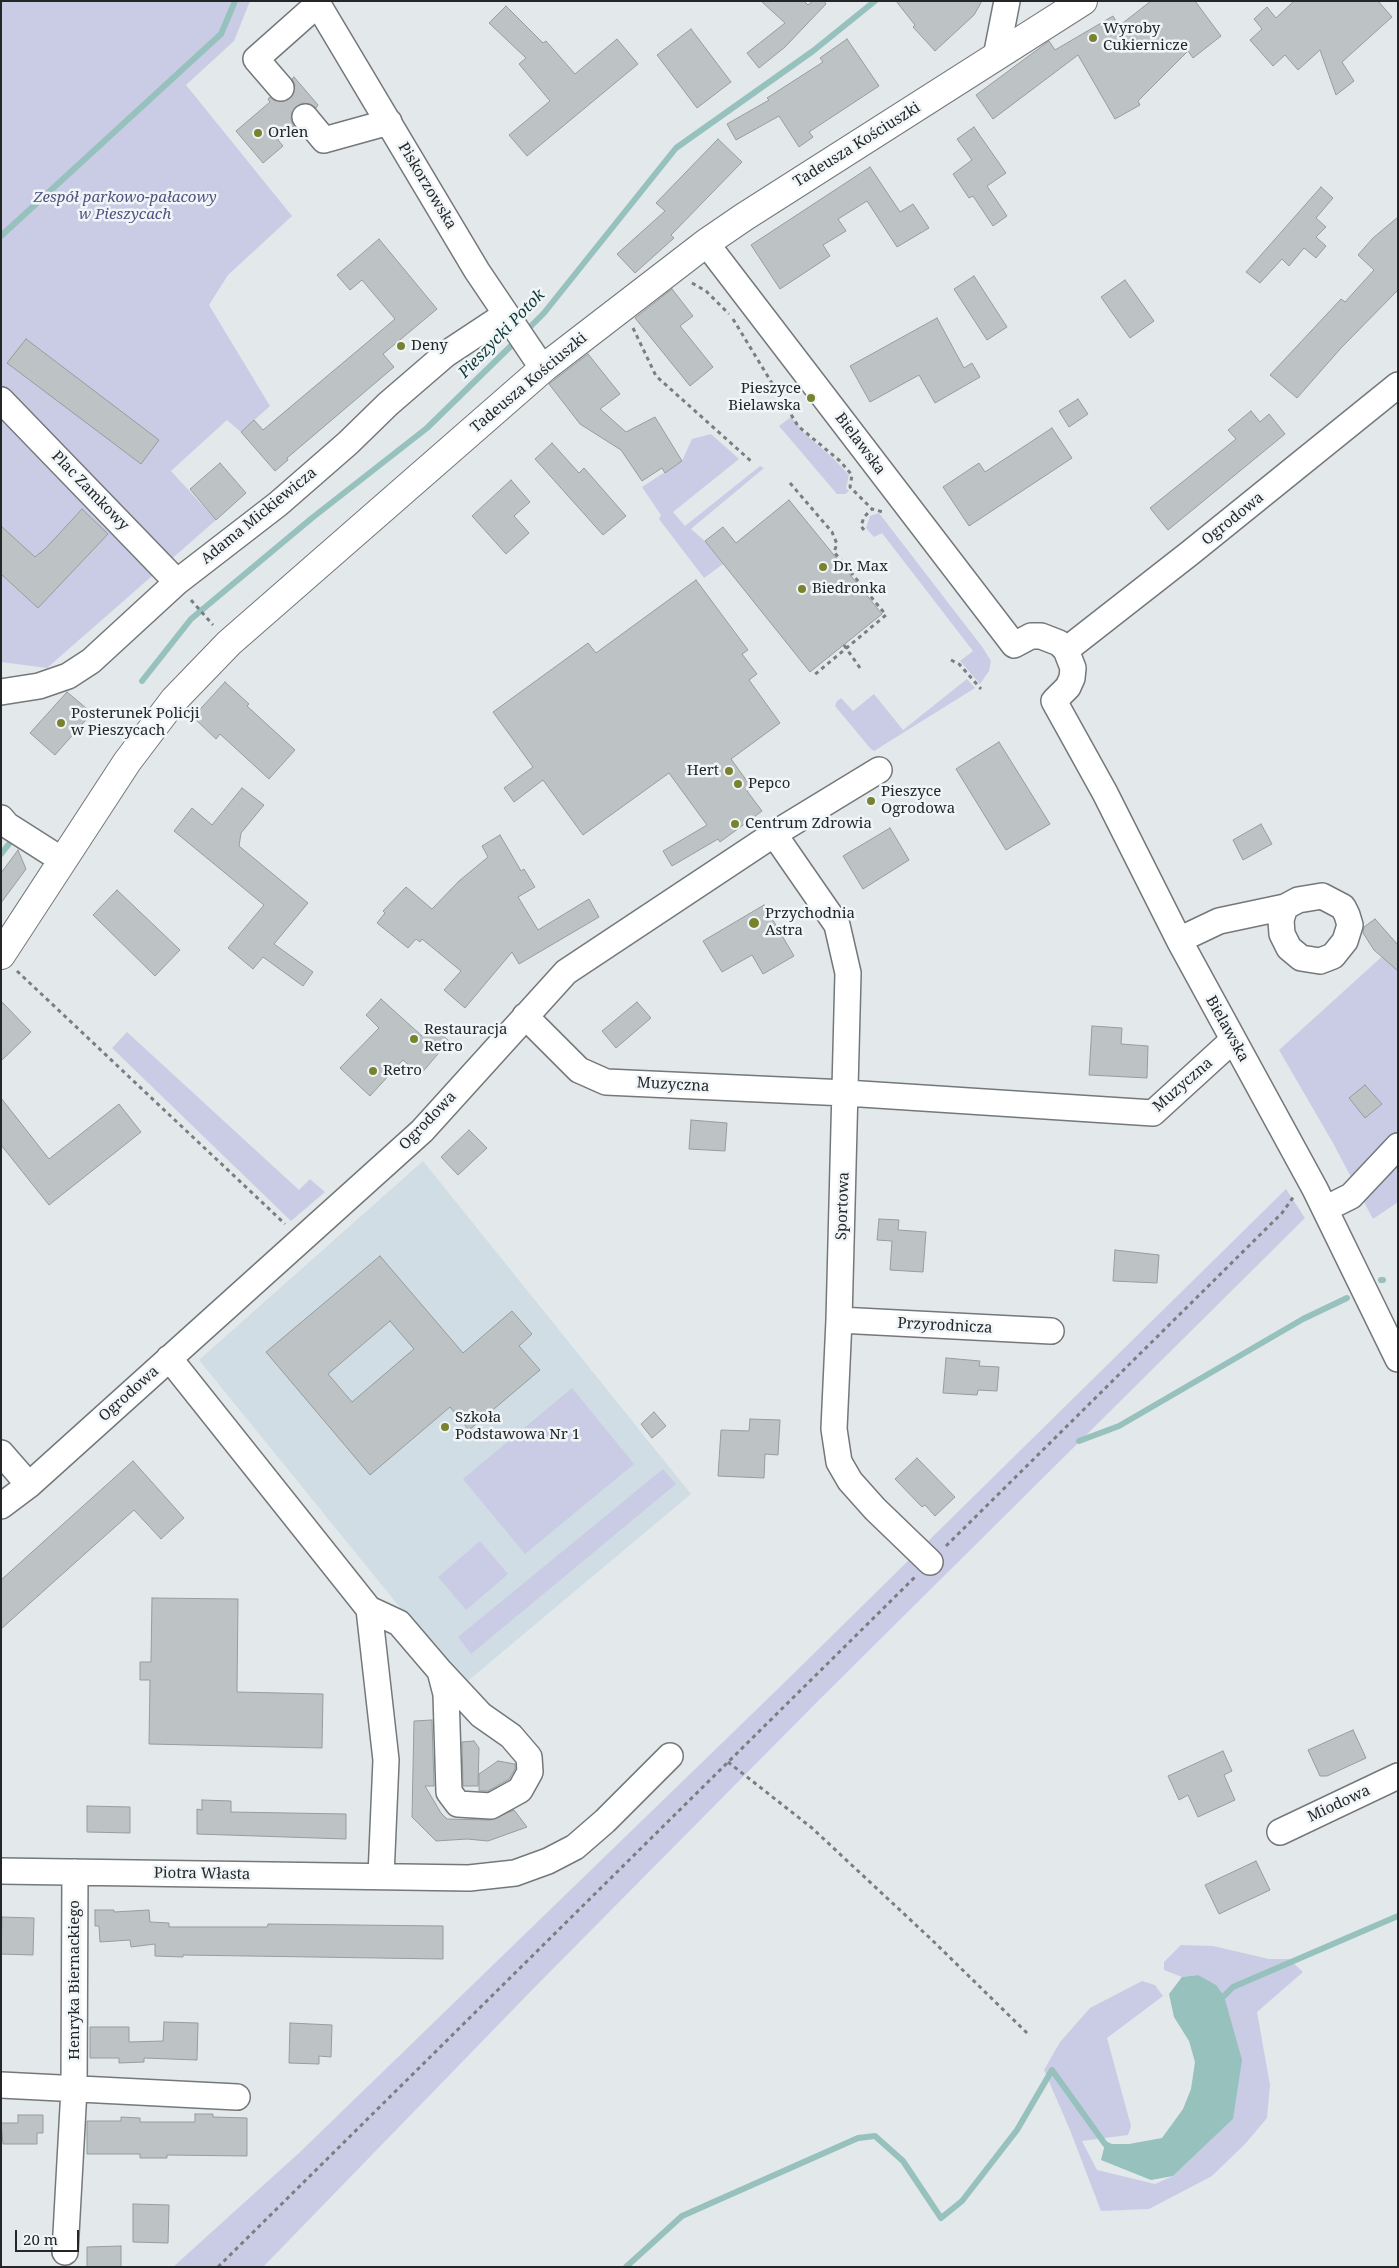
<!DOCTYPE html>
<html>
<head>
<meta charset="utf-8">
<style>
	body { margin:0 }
	#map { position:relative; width:1399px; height:2268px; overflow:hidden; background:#e3e8eb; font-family:"Noto Serif",serif }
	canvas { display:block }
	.frame { position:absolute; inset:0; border:2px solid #252628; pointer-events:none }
	.scale { position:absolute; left:15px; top:2230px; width:64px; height:22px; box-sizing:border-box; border:2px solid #252628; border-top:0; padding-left:6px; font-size:15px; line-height:18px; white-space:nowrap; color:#252628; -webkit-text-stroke:4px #f0f5f8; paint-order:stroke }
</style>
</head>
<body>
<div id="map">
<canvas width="1399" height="2268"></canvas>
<div class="frame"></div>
<div class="scale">20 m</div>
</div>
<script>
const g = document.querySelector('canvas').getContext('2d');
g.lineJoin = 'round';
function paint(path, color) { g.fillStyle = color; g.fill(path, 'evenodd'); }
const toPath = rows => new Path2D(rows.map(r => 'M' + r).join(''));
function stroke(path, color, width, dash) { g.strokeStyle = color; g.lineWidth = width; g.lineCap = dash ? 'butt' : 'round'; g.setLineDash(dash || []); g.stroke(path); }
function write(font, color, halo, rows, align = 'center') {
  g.font = font + ' "Noto Serif",serif'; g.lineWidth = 5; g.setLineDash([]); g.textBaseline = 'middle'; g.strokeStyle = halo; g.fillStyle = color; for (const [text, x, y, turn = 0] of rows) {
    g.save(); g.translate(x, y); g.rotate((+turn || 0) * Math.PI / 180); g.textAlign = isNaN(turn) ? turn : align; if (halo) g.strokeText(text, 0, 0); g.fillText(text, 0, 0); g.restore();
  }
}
paint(toPath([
	[423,1161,691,1494,463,1685,199,1360]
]), '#d1dde4');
paint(toPath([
	[1,1,250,1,234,41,186,85,292,216,228,275,209,305,270,406,241,432,227,420,171,471,216,520,47,668,1,662],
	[791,417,805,434,832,457,849,475,846,488,849,491,845,494,837,494,779,426],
	[711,434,739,459,673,512,685,526,760,466,764,468,691,529,705,541,723,564,704,578,659,519,661,515,642,487,682,461,692,439],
	[879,513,983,648,991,661,989,671,980,684,960,661,973,651,882,533,874,537,866,528,870,516],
	[967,679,975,688,874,751,870,748,835,706,837,701,841,698,853,711,874,694,903,730],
	[1398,942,1398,1202,1373,1219,1333,1143,1279,1050],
	[127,1032,299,1190,310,1179,325,1192,291,1221,112,1048],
	[1286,1189,1305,1218,820,1699,532,1990,263,2267,173,2267,299,2153,787,1680],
	[572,1388,634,1464,525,1554,463,1479],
	[663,1469,676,1484,471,1654,458,1637],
	[480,1541,508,1574,466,1610,438,1577],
	[1181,1945,1213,1946,1269,1959,1289,1959,1303,1972,1257,2012,1270,2085,1267,2118,1246,2143,1212,2176,1149,2209,1101,2211,1070,2130,1044,2070,1060,2042,1090,2008,1142,1981,1155,1985,1163,1996,1107,2038,1131,2126,1128,2135,1082,2141,1097,2170,1155,2184,1173,2176,1233,2119,1198,1975,1182,1977,1164,1970,1164,1962]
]), '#cacce6');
paint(toPath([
	[1198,1975,1216,1985,1224,1996,1242,2060,1233,2119,1173,2176,1151,2180,1101,2160,1105,2144,1129,2144,1162,2138,1183,2109,1191,2089,1195,2062,1189,2041,1174,2017,1169,1994,1182,1977]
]), '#96c1bc');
stroke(toPath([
	[1,236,221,34,235,1],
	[524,333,544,313,676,148,813,51,875,1],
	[142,681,191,619,312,518,427,428,517,340],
	[1,854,12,840],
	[1381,1280,1383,1280],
	[1079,1441,1119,1426,1303,1319,1347,1298],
	[1220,2000,1233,1987,1398,1916],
	[626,2267,682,2216,858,2138,875,2136,903,2161,941,2218,962,2201,1017,2130,1052,2070,1105,2144,1111,2147]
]), '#96c1bc', 6);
const building = toPath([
	[761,1,804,1,808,5,813,1,824,1,826,4,785,47,759,68,747,53,785,23,761,1],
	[896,1,982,1,974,15,935,51,913,27,915,25,896,1],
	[1151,1,1195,1,1221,36,1193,58,1188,51,1138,101,1140,105,1115,119,1078,55,993,119,976,95,1049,41,1055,50,1113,16,1119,26,1151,1],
	[1294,1,1378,1,1392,17,1342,62,1354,81,1336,95,1320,50,1298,70,1285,55,1273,66,1250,40,1262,29,1254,19,1267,7,1276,18,1294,1],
	[506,6,543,43,546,41,575,74,617,39,638,64,527,156,509,135,550,101,519,64,526,58,489,23,506,6],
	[691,29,731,82,697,108,657,55,691,29],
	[847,39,879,86,809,132,813,137,799,147,779,116,736,140,727,124,769,100,767,98,823,62,820,58,847,39],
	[294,77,318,105,316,108,310,104,303,103,296,106,292,112,291,119,294,126,278,140,283,146,263,163,236,131,270,102,268,99,270,97,276,101,283,102,291,99,295,92,295,85,292,79,294,77],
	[974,127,1006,173,987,186,1007,216,993,226,973,196,969,198,953,174,972,160,957,139,974,127],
	[718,139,742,162,671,235,674,238,635,273,617,254,665,211,656,203,718,139],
	[870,167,900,212,913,204,929,228,897,247,867,201,838,219,846,231,823,245,830,256,780,289,751,245,870,167],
	[1321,187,1333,198,1316,218,1326,227,1316,237,1326,246,1316,258,1304,248,1289,266,1282,259,1260,283,1246,272,1321,187],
	[1398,217,1398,290,1342,347,1297,398,1270,375,1341,299,1345,302,1374,270,1358,255,1373,238,1398,217],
	[379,239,437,309,383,354,394,367,287,458,288,460,275,471,241,432,254,420,263,430,395,319,362,280,350,290,337,275,379,239],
	[974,276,1007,327,987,340,954,289,974,276],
	[1125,280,1154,321,1130,338,1101,297,1125,280],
	[672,289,693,316,680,326,713,367,690,386,635,318,672,289],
	[937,318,964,368,972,363,980,377,935,403,919,375,870,402,850,366,937,318],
	[26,339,159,440,141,464,7,363,26,339],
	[588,354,620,394,600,409,626,432,655,417,682,461,665,473,662,468,642,481,621,450,580,424,549,384,588,354],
	[1078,399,1088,414,1069,427,1059,411,1078,399],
	[1251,411,1260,422,1269,414,1285,434,1168,530,1150,508,1236,439,1228,430,1251,411],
	[1052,428,1072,458,969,526,943,487,979,463,985,472,1052,428],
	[552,443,579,473,584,468,626,516,603,535,535,459,552,443],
	[220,463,246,493,216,520,190,489,220,463],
	[511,480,530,502,514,516,529,533,506,554,472,516,511,480],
	[789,500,882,614,810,672,705,541,723,527,736,543,789,500],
	[82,509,108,534,38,608,1,574,1,526,35,557,46,548,82,509],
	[696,580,748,650,742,654,757,674,749,680,780,723,731,759,752,788,747,791,762,811,720,842,718,839,672,866,663,851,707,825,669,773,583,835,543,780,514,802,504,788,533,767,493,712,588,643,596,653,696,580],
	[225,682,249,704,247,706,295,750,269,779,220,734,216,739,193,717,225,682],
	[67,692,92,713,55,755,30,733,67,692],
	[999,742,1050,824,1006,850,956,769,999,742],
	[242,788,264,805,241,833,239,846,308,903,274,944,313,972,303,986,263,957,253,969,228,948,264,905,174,831,192,808,212,825,242,788],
	[1261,824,1272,844,1243,860,1233,840,1261,824],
	[890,828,909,860,863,889,843,856,890,828],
	[500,835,521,871,524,869,535,887,518,897,538,930,589,899,599,917,519,964,512,952,465,1008,444,990,461,971,422,939,420,942,416,939,408,948,377,923,385,913,383,911,406,887,432,909,459,881,488,857,482,846,500,835],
	[18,850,26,869,1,903,1,873,18,850],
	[117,890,180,950,155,976,93,915,117,890],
	[764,905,794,956,763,974,752,955,722,972,703,941,764,905],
	[1375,919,1398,945,1398,971,1374,950,1363,933,1364,927,1375,919],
	[381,999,422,1036,431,1025,449,1041,420,1075,403,1060,370,1096,340,1068,379,1028,366,1015,381,999],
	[1,1001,31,1032,1,1061,1,1001],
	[637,1002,651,1018,616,1048,602,1031,637,1002],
	[1092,1026,1122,1028,1121,1044,1148,1046,1147,1078,1089,1075,1092,1026],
	[1365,1085,1382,1104,1365,1118,1349,1098,1365,1085],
	[1,1098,49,1159,119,1104,141,1132,49,1205,1,1145,1,1098],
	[691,1120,727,1123,725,1151,689,1149,691,1120],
	[469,1130,487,1148,458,1175,441,1157,469,1130],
	[879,1219,899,1220,898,1230,926,1232,923,1272,890,1270,892,1241,877,1240,879,1219],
	[1115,1250,1159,1255,1157,1283,1113,1281,1115,1250],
	[380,1256,463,1353,512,1311,532,1334,519,1346,540,1370,469,1430,450,1407,370,1475,266,1352,380,1256],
	[390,1321,414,1349,352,1402,328,1374,390,1321],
	[946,1358,980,1361,979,1366,999,1367,997,1391,978,1390,977,1395,943,1393,946,1358],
	[654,1412,666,1426,652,1438,641,1424,654,1412],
	[750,1419,780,1420,778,1455,765,1454,764,1478,718,1476,721,1430,749,1431,750,1419],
	[917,1458,955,1497,935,1516,925,1505,922,1507,895,1479,917,1458],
	[133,1461,184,1518,161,1539,134,1510,1,1629,1,1580,133,1461],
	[152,1598,238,1599,237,1692,323,1694,322,1748,149,1744,150,1680,140,1680,140,1662,151,1662,152,1598],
	[432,1720,434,1786,425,1786,441,1813,447,1819,490,1820,514,1810,527,1827,488,1841,467,1839,436,1841,412,1817,414,1721,432,1720],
	[1353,1730,1366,1758,1327,1776,1320,1776,1308,1750,1353,1730],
	[474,1741,479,1748,478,1786,463,1786,462,1742,474,1741],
	[1223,1751,1232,1771,1224,1775,1235,1800,1198,1817,1188,1795,1179,1800,1168,1776,1223,1751],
	[498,1761,515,1764,515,1769,509,1779,488,1791,479,1791,479,1774,498,1761],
	[202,1800,231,1801,231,1812,346,1814,346,1839,197,1834,197,1809,202,1810,202,1800],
	[87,1806,130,1807,130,1833,87,1832,87,1806],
	[1256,1861,1270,1890,1219,1914,1205,1885,1256,1861],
	[95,1910,114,1910,114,1912,149,1910,150,1922,169,1923,169,1927,267,1927,268,1924,443,1926,443,1959,183,1955,183,1957,155,1956,155,1944,131,1947,130,1940,100,1942,99,1926,95,1926,95,1910],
	[2,1917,34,1918,33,1955,1,1954,2,1917],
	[164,2022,198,2023,197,2060,144,2058,144,2062,119,2063,119,2058,90,2058,90,2027,129,2027,129,2042,163,2041,164,2022],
	[290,2023,332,2025,331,2057,319,2056,319,2064,289,2063,290,2023],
	[195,2114,213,2114,213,2117,247,2118,247,2156,167,2155,167,2158,140,2158,140,2154,87,2154,87,2121,121,2121,121,2117,140,2118,140,2122,195,2122,195,2114],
	[18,2115,43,2115,43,2133,37,2133,37,2144,3,2144,1,2123,18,2123,18,2115],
	[133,2204,169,2205,168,2243,133,2242,133,2204],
	[121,2246,121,2267,87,2267,87,2247,121,2246]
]);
paint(building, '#bdc3c4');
stroke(building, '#979c9d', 1);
stroke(toPath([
	[281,88,305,117]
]), '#bdc1c4', 25, [25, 12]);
const minor = toPath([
	[316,1,477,271,535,357,545,367],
	[996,57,1007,1],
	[281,88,256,59,318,4],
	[305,117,324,140,389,122],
	[706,243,1014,645,1031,636,1041,636,1059,643,1066,650,1073,668,1072,678,1068,687,1054,701,1105,793,1179,940,1315,1189,1398,1359],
	[1,400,177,582],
	[1066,650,1190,553,1398,385],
	[1,692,39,686,68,676,91,661,177,582,278,504,348,443,388,404,446,354,505,315],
	[1,818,7,825,62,860],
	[774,834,837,925,848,973,839,1320,834,1429,839,1462,850,1481,875,1509,930,1562],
	[1179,940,1219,921,1285,907,1298,900,1322,896,1343,907,1347,915,1350,925,1345,941,1333,956,1320,961,1301,958,1289,948,1282,934,1281,920,1285,907],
	[525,1016,579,1070,606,1082,846,1093,1153,1113,1233,1040],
	[1325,1209,1351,1196,1398,1146],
	[839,1320,1051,1331],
	[169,1358,369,1609,386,1760,381,1876],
	[1,1453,29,1485],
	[1,1506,29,1485,422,1131,566,972,774,834,879,770],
	[369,1609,399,1623,440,1671,446,1694,449,1792,458,1804,491,1806,520,1790,530,1772,529,1757,511,1736,481,1715,440,1671],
	[1280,1832,1398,1776],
	[1,1871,469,1878,515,1873,548,1861,575,1847,605,1821,670,1756],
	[1,2085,237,2097],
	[65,2252,74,2089,75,1872]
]);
const major = toPath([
	[1,955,127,762,174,700,229,643,545,367,706,243,744,217,1083,1]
]);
stroke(minor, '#74787b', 28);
stroke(major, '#74787b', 30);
stroke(toPath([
	[692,283,706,291,729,314],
	[733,319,798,426,840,461,852,475,850,487,872,509],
	[633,328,656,376,752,462],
	[790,483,832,532,837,544,834,552,886,615,813,676],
	[864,530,861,526,864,517,872,509,883,512],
	[191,600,213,625],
	[844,645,860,668],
	[951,660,959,664,981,689],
	[17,971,285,1224],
	[946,1546,1282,1213,1294,1196],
	[728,1762,812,1828,932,1940,1027,2033],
	[218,2267,915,1577]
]), '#7b7d80', 3, [4, 4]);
stroke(minor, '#fff', 25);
stroke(major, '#fff', 28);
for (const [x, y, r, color] of [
	[1093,38,5,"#78822f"],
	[258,133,5,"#78822f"],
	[401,346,5,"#78822f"],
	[811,398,5,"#78822f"],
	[823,567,5,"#78822f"],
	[802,589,5,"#78822f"],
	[61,723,5,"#78822f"],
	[729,771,5,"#78822f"],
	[738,784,5,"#78822f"],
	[871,801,5,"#78822f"],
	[735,824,5,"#78822f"],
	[754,923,6,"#78822f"],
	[414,1039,5,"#78822f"],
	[373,1071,5,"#78822f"],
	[445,1427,5,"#78822f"]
]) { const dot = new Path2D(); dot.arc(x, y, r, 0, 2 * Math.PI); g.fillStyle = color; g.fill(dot); stroke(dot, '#f0f5f8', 2); }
write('15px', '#252628', '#f0f5f8', [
	["Wyroby",1103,29],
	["Cukiernicze",1103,46],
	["Orlen",268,133],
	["Deny",411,346],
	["Pieszyce",801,389,"right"],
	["Bielawska",801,406,"right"],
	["Dr. Max",833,567],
	["Biedronka",812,589],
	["Posterunek Policji",71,714],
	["w Pieszycach",71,731],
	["Hert",719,771,"right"],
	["Pepco",748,784],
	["Pieszyce",881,792],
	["Ogrodowa",881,809],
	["Centrum Zdrowia",745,824],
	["Przychodnia",765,914],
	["Astra",765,931],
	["Restauracja",424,1030],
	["Retro",424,1047],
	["Retro",383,1071],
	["Szkoła",455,1418],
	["Podstawowa Nr 1",455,1435]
], 'left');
write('15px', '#252628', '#f0f5f8', [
	["Tadeusza Kościuszki",857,145,-32],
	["Piskorzowska",427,186,59],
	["Tadeusza Kościuszki",529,383,-40],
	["Bielawska",860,444,53],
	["Plac Zamkowy",90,491,46],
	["Adama Mickiewicza",259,516,-39],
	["Ogrodowa",1233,519,-39],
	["Bielawska",1227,1029,61],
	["Muzyczna",673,1085,3],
	["Muzyczna",1183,1085,-41],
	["Ogrodowa",428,1121,-46],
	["Sportowa",843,1206,-88],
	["Przyrodnicza",945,1326,3],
	["Ogrodowa",129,1394,-42],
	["Miodowa",1339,1804,-25],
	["Piotra Własta",202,1874,1],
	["Henryka Biernackiego",75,1980,-90]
]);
write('italic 15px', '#515180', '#f0f5f8', [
	["Zespół parkowo-pałacowy",125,198],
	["w Pieszycach",125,215]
]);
write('italic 16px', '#103936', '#f0f5f8', [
	["Pieszycki Potok",502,334,-46]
]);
</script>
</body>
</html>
